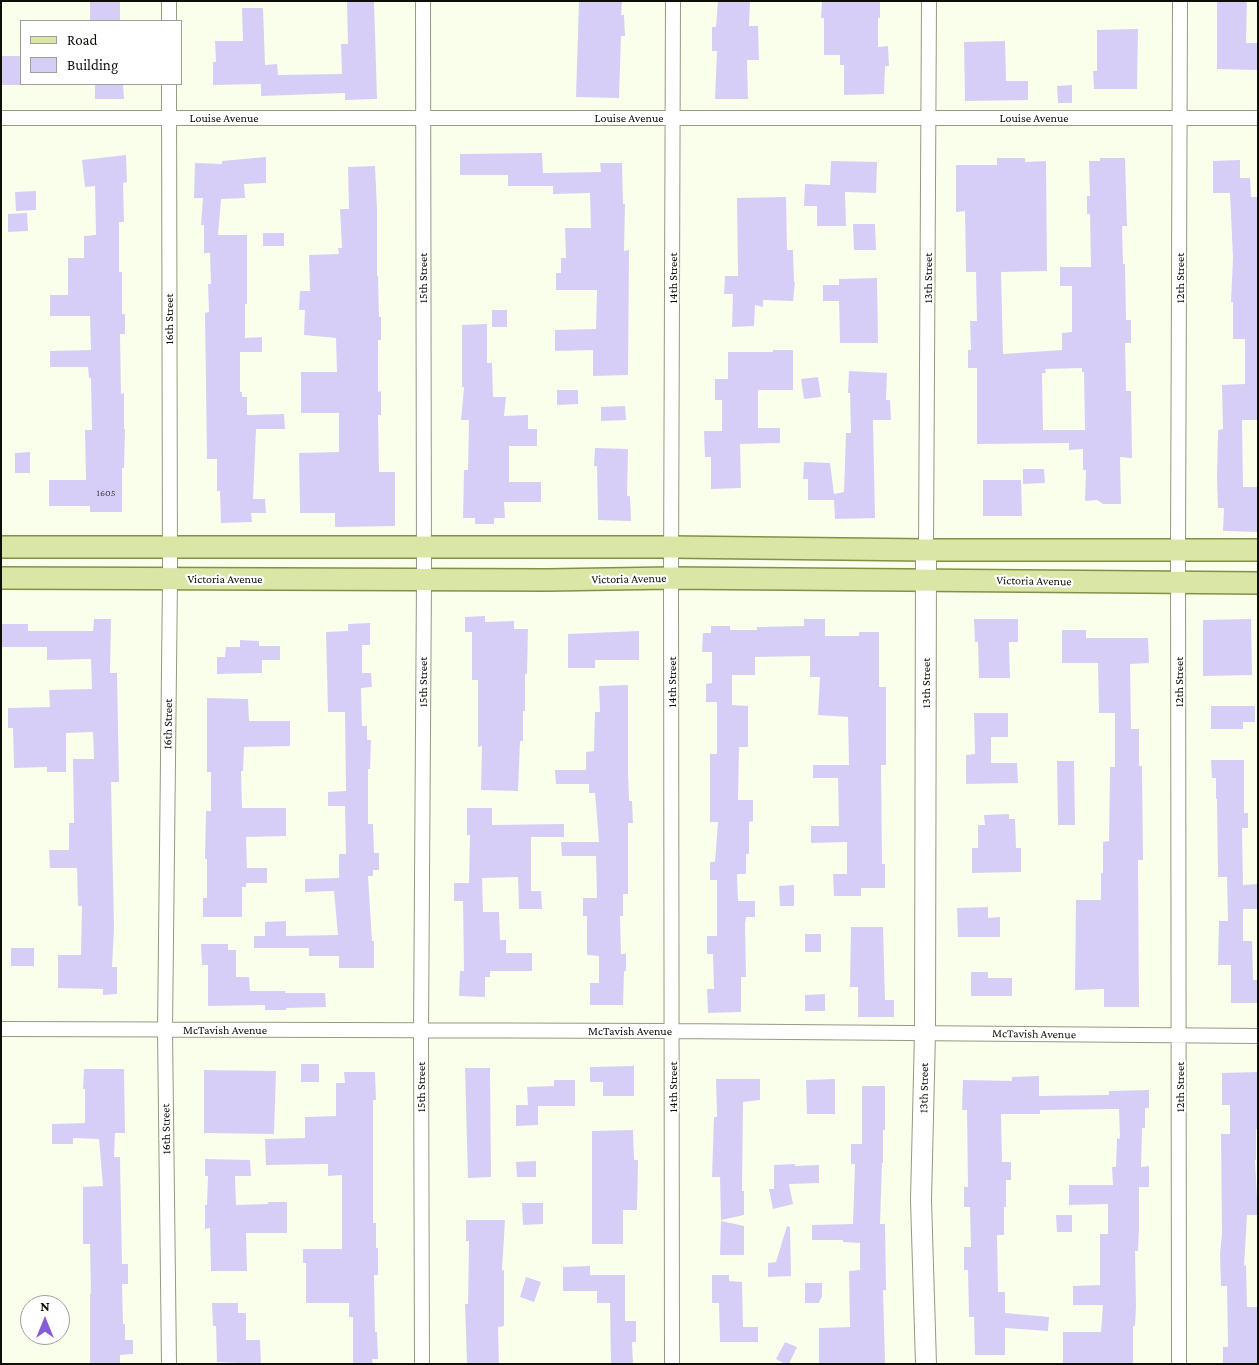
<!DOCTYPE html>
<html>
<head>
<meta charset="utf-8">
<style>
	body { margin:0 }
	#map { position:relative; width:1259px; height:1365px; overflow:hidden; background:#faffeb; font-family:"Crimson Pro",serif }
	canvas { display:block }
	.frame { position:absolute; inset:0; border:2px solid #0d0f07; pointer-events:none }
	.legend { position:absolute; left:20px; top:20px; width:162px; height:65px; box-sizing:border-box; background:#fff; border:1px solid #9e9f9c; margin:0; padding:6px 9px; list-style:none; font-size:15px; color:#0d0f07 }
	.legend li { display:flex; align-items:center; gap:10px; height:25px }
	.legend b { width:25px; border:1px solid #9e9f9c }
	.north { position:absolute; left:20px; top:1295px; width:50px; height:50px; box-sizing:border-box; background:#fff; border:1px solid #9e9f9c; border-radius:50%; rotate:0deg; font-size:14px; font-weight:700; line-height:20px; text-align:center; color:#0d0f07 }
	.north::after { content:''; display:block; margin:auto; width:18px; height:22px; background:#845dd7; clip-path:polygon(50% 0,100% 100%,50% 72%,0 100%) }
</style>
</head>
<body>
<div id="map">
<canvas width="1259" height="1365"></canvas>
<div class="frame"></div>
<ul class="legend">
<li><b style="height:6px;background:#dae6a5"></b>Road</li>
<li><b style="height:14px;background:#d7cef8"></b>Building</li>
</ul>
<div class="north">N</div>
</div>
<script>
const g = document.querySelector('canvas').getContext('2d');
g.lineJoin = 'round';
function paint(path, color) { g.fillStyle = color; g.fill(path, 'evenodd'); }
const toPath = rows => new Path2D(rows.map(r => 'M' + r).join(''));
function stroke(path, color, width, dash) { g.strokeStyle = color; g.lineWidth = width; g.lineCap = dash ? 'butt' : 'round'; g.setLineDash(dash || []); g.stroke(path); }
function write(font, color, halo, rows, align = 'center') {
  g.font = font + ' "Crimson Pro",serif'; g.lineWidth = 4.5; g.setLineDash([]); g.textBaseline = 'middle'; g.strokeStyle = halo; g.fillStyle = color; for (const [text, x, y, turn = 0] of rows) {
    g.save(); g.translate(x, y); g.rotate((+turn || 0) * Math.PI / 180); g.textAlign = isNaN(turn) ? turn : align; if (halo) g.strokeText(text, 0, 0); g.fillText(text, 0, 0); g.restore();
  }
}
paint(toPath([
	[90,1,120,1,120,21,90,21],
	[347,1,374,1,377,99,345,100,345,93,261,96,261,84,213,85,213,62,216,62,215,41,243,41,242,8,263,8,265,65,277,64,278,75,342,74,341,44,348,44],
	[579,1,622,1,621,15,624,15,625,36,621,36,619,98,576,97],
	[718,1,750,1,749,26,758,26,759,60,747,60,748,99,715,99,717,51,712,51,712,27,716,27],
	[822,1,880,1,880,18,878,18,878,47,888,46,889,66,885,66,884,94,844,95,844,65,840,65,840,55,824,55,824,18,821,18],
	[1217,1,1247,1,1246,43,1258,43,1258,70,1217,69],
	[1138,29,1137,89,1094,89,1093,71,1097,71,1097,30],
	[1005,41,1006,81,1028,81,1028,100,965,101,964,42],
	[1,56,21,56,21,85,1,85],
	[95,84,123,84,124,99,95,99],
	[1072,85,1072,103,1058,103,1057,86],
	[542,153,543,173,601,172,600,163,622,163,623,204,625,204,624,251,629,250,628,375,593,376,593,350,555,351,555,330,596,329,597,290,556,290,556,273,561,273,561,258,566,258,565,228,591,228,590,193,553,194,553,186,508,186,508,175,460,175,460,154],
	[126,155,127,182,123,183,124,222,119,222,119,272,122,272,122,314,125,314,125,334,120,334,121,394,124,393,124,429,125,429,124,468,122,468,122,512,90,512,90,506,49,506,49,480,86,480,85,430,92,430,91,378,89,378,88,367,50,367,50,351,91,350,90,316,50,316,50,295,68,295,68,258,84,258,84,236,96,235,95,186,85,187,82,160],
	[266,157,266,183,244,184,245,198,221,199,218,235,247,235,247,304,245,304,245,338,262,337,262,352,240,352,240,392,242,392,242,397,247,397,247,415,284,414,285,429,256,429,253,499,265,499,266,513,251,513,252,522,221,523,220,491,217,491,217,459,207,459,205,313,209,312,208,284,211,284,210,253,204,253,204,225,201,225,203,198,194,198,195,163,222,164,222,161],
	[997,158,1025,158,1025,162,1046,161,1047,271,1001,272,1003,354,1062,350,1062,333,1072,332,1072,286,1060,286,1060,267,1091,267,1090,214,1087,214,1087,196,1090,196,1089,161,1100,161,1100,158,1125,158,1127,226,1122,226,1123,264,1125,264,1126,320,1131,320,1131,343,1125,343,1126,391,1131,391,1132,458,1120,457,1121,504,1103,504,1097,500,1085,501,1086,470,1083,470,1083,449,1069,450,1069,443,977,444,977,368,968,368,968,350,971,350,970,321,977,321,976,272,966,272,965,211,956,212,956,165,997,165],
	[1082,368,1082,372,1084,372,1085,430,1043,430,1042,373,1046,373,1045,369],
	[1240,160,1240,178,1250,178,1251,197,1258,197,1258,420,1242,420,1243,487,1258,487,1258,532,1223,531,1224,508,1218,508,1217,478,1218,430,1223,429,1222,385,1245,384,1245,339,1233,339,1233,302,1231,302,1233,258,1230,193,1213,193,1213,161],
	[831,161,877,162,876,193,845,192,846,226,817,226,817,206,804,206,805,184,830,185],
	[375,166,377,209,377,276,378,276,379,317,381,317,381,340,378,340,378,392,381,391,381,415,378,415,379,472,395,472,395,526,335,527,335,513,300,513,299,453,339,452,339,413,301,413,301,372,337,372,336,338,304,335,305,310,299,310,300,291,310,291,309,255,339,254,338,248,342,248,340,209,349,209,348,167],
	[36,191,36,210,16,211,15,192],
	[786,197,787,250,793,250,794,282,795,282,793,301,763,300,763,307,755,305,754,326,732,327,733,294,724,294,725,276,738,276,737,198],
	[27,213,28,231,8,232,8,214],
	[853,224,875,224,876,250,854,250],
	[263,233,284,233,284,246,263,246],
	[877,278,878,343,840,343,839,301,823,301,823,285,839,285,839,279],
	[492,310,507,310,507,327,492,327],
	[487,324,487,363,492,363,493,397,506,397,504,416,528,415,528,429,537,429,537,446,509,446,509,482,541,482,541,502,504,502,505,518,494,518,494,524,475,524,475,518,463,518,464,470,468,470,469,420,461,420,464,387,462,387,462,325],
	[773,350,793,350,793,390,758,390,758,428,780,428,780,443,740,444,741,488,711,489,711,457,705,457,704,431,722,431,722,400,715,400,715,379,728,379,728,352,773,352],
	[849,371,887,373,886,400,890,400,891,420,873,420,875,518,835,519,834,500,808,500,808,479,803,479,804,462,830,463,834,494,844,492,846,433,851,433,850,393,848,393],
	[818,377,821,397,804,399,801,379],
	[557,390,578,390,578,404,557,405],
	[625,406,626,420,601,421,601,407],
	[595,448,628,449,627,496,630,496,631,521,598,520,597,466,594,466],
	[30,452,30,473,15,473,15,453],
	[1023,469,1044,469,1045,483,1023,484],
	[983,480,1021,480,1022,516,983,516],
	[485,616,485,622,514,621,514,629,528,629,527,674,525,674,525,711,523,711,523,741,520,741,518,791,481,790,482,746,478,747,478,680,472,680,472,632,465,632,465,617],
	[94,619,111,619,110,673,117,673,119,782,111,782,114,928,112,967,117,967,117,994,103,995,103,989,58,988,58,955,81,955,82,906,78,906,77,868,50,868,49,850,69,850,69,823,74,823,73,759,94,759,93,732,66,733,66,772,47,772,47,767,14,768,13,728,8,728,8,708,50,707,49,690,92,689,91,659,47,660,47,647,1,647,1,624,28,624,28,631,93,631],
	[804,619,825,619,825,636,859,636,859,632,879,632,879,687,886,687,886,765,881,765,882,864,885,864,885,888,861,888,861,896,834,896,833,874,847,874,847,842,811,843,811,826,839,826,838,778,813,778,813,765,849,765,848,717,818,715,820,677,810,677,810,656,755,657,755,675,732,675,732,705,748,706,748,747,739,747,738,800,753,800,753,821,749,822,749,854,746,854,746,874,737,874,738,901,755,901,755,917,746,917,745,924,746,977,741,977,741,1012,708,1013,707,989,714,989,713,954,707,954,707,936,717,936,717,880,710,880,710,862,715,862,718,822,710,822,710,754,717,754,717,702,706,702,706,684,712,683,712,652,702,652,703,633,711,633,711,626,730,626,730,630,757,630,757,627,804,626],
	[974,619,1018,619,1018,642,1009,642,1010,678,979,678,978,642,975,642],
	[1251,619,1252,675,1203,676,1203,620],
	[370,623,370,645,362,645,362,673,371,673,372,687,361,688,362,726,367,726,367,740,371,740,370,769,368,769,368,824,373,824,374,853,379,853,379,870,373,870,373,876,368,876,372,941,374,941,374,968,339,968,339,956,309,956,309,948,254,948,254,936,265,936,265,922,286,921,286,936,338,935,334,891,305,892,305,879,339,878,339,854,346,854,345,806,328,806,328,792,346,791,345,712,328,712,326,632,348,631,348,624],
	[1062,630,1086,630,1086,638,1148,638,1149,663,1130,664,1131,729,1139,729,1139,766,1142,766,1143,860,1138,860,1139,1007,1104,1007,1104,989,1075,990,1076,900,1101,900,1101,873,1103,873,1103,842,1109,841,1110,767,1115,767,1115,713,1099,713,1098,663,1062,663],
	[639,631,639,660,595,660,595,668,568,668,568,634],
	[240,640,259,641,259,646,280,646,280,660,262,660,262,673,217,674,217,657,225,657,226,647,240,647],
	[628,685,628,772,629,801,632,801,633,823,628,823,628,894,623,894,623,916,620,916,621,954,626,954,626,971,624,971,623,1005,590,1005,590,983,599,983,599,956,587,955,587,916,583,916,583,898,597,898,596,856,562,856,561,842,599,842,595,793,589,793,589,784,556,784,555,770,586,770,586,752,594,751,595,712,600,712,599,686],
	[207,698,248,699,249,721,290,721,290,746,244,747,243,771,241,771,242,808,286,808,286,836,246,837,247,868,267,868,267,883,246,883,246,887,242,887,242,917,203,917,203,898,207,898,207,859,205,859,206,811,211,811,211,772,207,772],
	[1211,706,1255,706,1255,722,1243,722,1243,729,1211,729],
	[974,713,1008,713,1008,737,991,737,991,763,1017,763,1018,783,966,784,966,755,975,754],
	[1211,760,1244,760,1244,813,1248,813,1248,828,1242,828,1243,885,1258,884,1258,909,1243,909,1243,941,1252,941,1253,980,1258,980,1258,1003,1231,1003,1231,965,1218,965,1219,921,1228,921,1227,877,1218,877,1217,799,1216,799,1216,778,1212,778],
	[1057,761,1074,761,1075,825,1058,825],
	[467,808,492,808,492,825,564,824,564,837,531,837,531,891,541,891,542,909,519,909,518,877,482,878,483,912,499,912,500,940,506,940,506,953,532,953,532,971,490,971,490,977,485,977,485,997,459,996,460,971,464,971,463,901,454,901,454,883,469,883,470,835,467,835],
	[1009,814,1009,819,1015,819,1016,848,1021,848,1021,872,972,873,972,848,978,848,978,825,985,825,984,815],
	[794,885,794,906,780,906,779,886],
	[988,907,988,918,1000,917,1000,937,958,937,957,908],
	[851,927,883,927,885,1000,894,1000,894,1017,858,1017,858,987,850,987],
	[805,934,821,934,821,952,805,952],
	[201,944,228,944,228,950,236,950,236,977,249,977,250,991,285,991,285,993,325,993,326,1007,286,1008,286,1010,265,1010,265,1005,208,1006,208,965,202,965],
	[11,948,34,948,34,966,11,966],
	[971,972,988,972,988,978,1012,978,1012,996,971,996],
	[825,994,825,1011,805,1011,805,995],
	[301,1064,319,1064,319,1082,301,1082],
	[634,1066,634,1096,603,1096,603,1082,590,1082,590,1067],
	[465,1068,490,1068,491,1177,468,1178],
	[84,1069,124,1069,125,1133,115,1133,114,1157,120,1157,122,1264,128,1264,128,1284,122,1284,123,1324,125,1324,125,1340,133,1340,133,1354,120,1355,120,1364,90,1364,90,1294,91,1294,90,1244,83,1244,83,1187,103,1186,99,1139,73,1138,73,1144,52,1144,52,1124,85,1123,85,1089,83,1089],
	[204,1070,276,1071,274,1134,204,1133],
	[344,1072,375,1072,376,1100,373,1100,373,1223,376,1223,376,1248,378,1248,378,1275,374,1275,375,1332,377,1332,378,1359,372,1359,373,1364,353,1364,353,1317,349,1317,349,1303,306,1303,306,1263,303,1263,303,1249,342,1249,342,1175,328,1176,328,1164,266,1165,265,1139,305,1138,305,1117,336,1116,336,1083,345,1083],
	[1258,1072,1258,1129,1256,1129,1256,1160,1255,1160,1258,1215,1247,1215,1244,1266,1246,1265,1247,1307,1257,1307,1258,1364,1223,1364,1223,1347,1228,1347,1227,1286,1221,1286,1220,1254,1222,1234,1221,1134,1230,1134,1230,1105,1222,1105,1222,1073],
	[1039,1076,1039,1096,1109,1095,1109,1091,1149,1090,1149,1108,1145,1108,1145,1128,1142,1128,1141,1167,1149,1166,1149,1187,1139,1187,1139,1228,1138,1251,1135,1251,1136,1307,1135,1326,1133,1326,1133,1364,1063,1364,1063,1332,1101,1332,1103,1305,1073,1305,1073,1286,1100,1285,1100,1234,1108,1234,1108,1204,1069,1205,1069,1185,1113,1185,1112,1167,1116,1167,1117,1138,1120,1139,1119,1109,1040,1110,1040,1114,1001,1114,1002,1162,1011,1162,1011,1180,1006,1180,1006,1207,1004,1207,1004,1235,997,1235,998,1292,1005,1292,1005,1313,1049,1317,1048,1331,1005,1328,1005,1355,975,1355,974,1317,969,1317,968,1270,964,1270,964,1247,971,1247,970,1207,964,1207,964,1187,968,1187,967,1110,962,1110,963,1080,1012,1081,1012,1077],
	[716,1079,760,1079,760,1100,743,1102,742,1191,744,1191,744,1215,721,1220,720,1177,712,1177,714,1117,717,1117],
	[835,1079,835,1114,807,1114,806,1080],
	[554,1080,575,1080,575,1106,538,1106,538,1125,516,1126,516,1105,528,1105,527,1087,554,1086],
	[862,1086,885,1086,885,1130,883,1130,883,1163,882,1163,880,1224,885,1224,886,1290,883,1290,885,1363,819,1364,819,1328,850,1327,849,1271,860,1270,860,1243,843,1242,843,1240,812,1240,812,1225,853,1224,855,1164,851,1164,851,1144,862,1144],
	[633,1130,634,1160,638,1160,637,1210,623,1210,623,1244,592,1244,592,1131],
	[205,1159,250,1160,251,1176,235,1176,236,1205,268,1204,268,1202,287,1202,287,1233,246,1233,247,1271,211,1271,210,1228,205,1229,205,1205,207,1205,208,1176,205,1176],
	[536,1161,536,1177,517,1177,516,1162],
	[795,1164,795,1166,819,1165,819,1183,789,1184,793,1204,773,1209,769,1189,774,1189,774,1165],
	[522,1203,543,1203,543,1224,523,1225],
	[1056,1215,1072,1215,1072,1232,1057,1232],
	[466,1220,505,1220,502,1270,504,1270,504,1326,498,1327,499,1364,467,1363,465,1304,468,1304,469,1241,466,1241],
	[721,1221,744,1226,744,1255,720,1255],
	[787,1226,790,1227,791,1276,768,1277,768,1263,776,1262],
	[590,1266,590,1275,625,1275,625,1321,636,1321,636,1342,632,1342,633,1364,611,1364,610,1303,597,1303,597,1291,563,1291,563,1267],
	[712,1275,729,1275,729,1281,742,1282,743,1327,758,1327,758,1342,720,1342,719,1303,712,1303],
	[526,1277,541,1282,534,1302,520,1297],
	[805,1283,822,1283,822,1296,819,1303,805,1303],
	[212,1303,238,1303,238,1313,246,1313,246,1340,260,1340,261,1364,217,1362,216,1326,213,1326],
	[785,1342,797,1347,789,1364,785,1364,776,1359]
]), '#d7cef8');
const street = toPath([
	[169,21,169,1],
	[169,84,170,579,165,1030,169,1364],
	[1,118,1258,118],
	[926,550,929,1],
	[1,1029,673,1031,1258,1036],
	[422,1364,421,1031,424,579,423,1],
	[672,1364,671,578,673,1],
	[1179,1364,1178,550,1180,1]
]);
const secondary = toPath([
	[926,1364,921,1200,925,1033,926,550]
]);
const primary = toPath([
	[1,547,672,547,926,550,1258,550],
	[1,578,547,580,671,578,1258,583]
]);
stroke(street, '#959a83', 16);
stroke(secondary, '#959a83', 22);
stroke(primary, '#839047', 24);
stroke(street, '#fff', 14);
stroke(secondary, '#fff', 20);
stroke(primary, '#dae6a5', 21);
write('10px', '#403f43', null, [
	["1605",106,493]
]);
write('12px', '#0d0f07', '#fff', [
	["Louise Avenue",224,118],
	["Louise Avenue",629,118],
	["Louise Avenue",1034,118],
	["15th Street",423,278,-90],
	["14th Street",673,278,-90],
	["13th Street",928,278,-90],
	["12th Street",1180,278,-90],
	["16th Street",169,319,-90],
	["Victoria Avenue",225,579],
	["Victoria Avenue",629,579,-1],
	["Victoria Avenue",1034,581,1],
	["15th Street",423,682,-90],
	["14th Street",672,682,-90],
	["12th Street",1179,682,-90],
	["13th Street",926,683,-90],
	["16th Street",168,724,-89],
	["McTavish Avenue",225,1030],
	["McTavish Avenue",630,1031],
	["McTavish Avenue",1034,1034,1],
	["15th Street",421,1087,-90],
	["14th Street",673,1087,-90],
	["12th Street",1180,1087,-90],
	["13th Street",924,1088,-89],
	["16th Street",166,1129,-91]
]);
</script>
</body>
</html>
